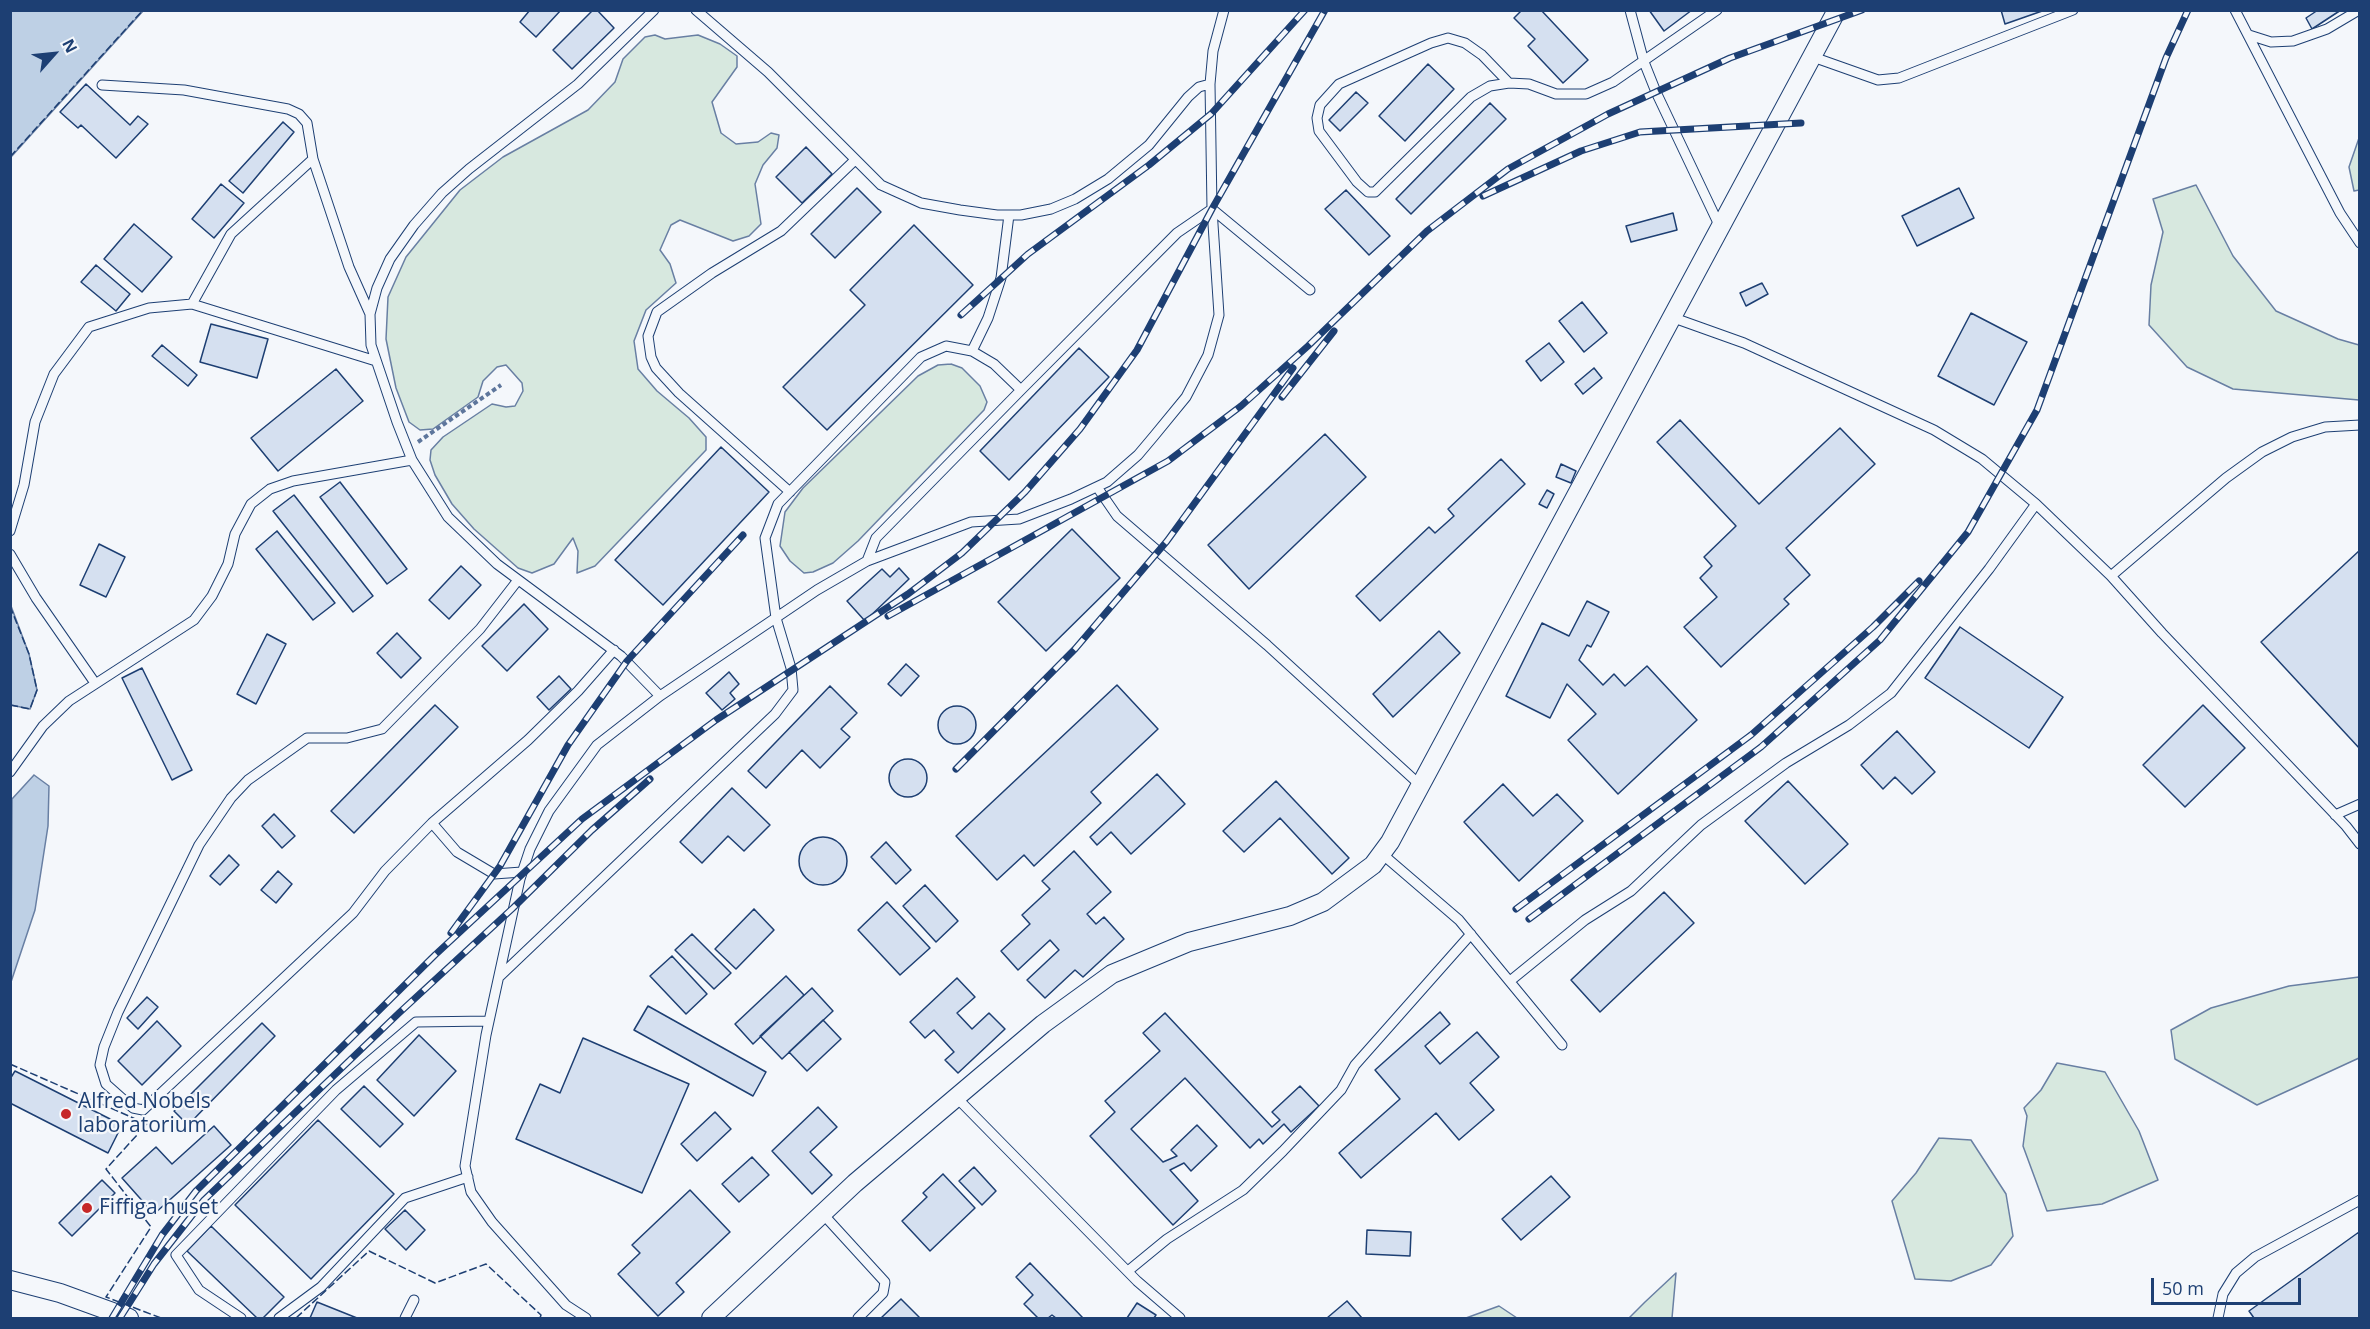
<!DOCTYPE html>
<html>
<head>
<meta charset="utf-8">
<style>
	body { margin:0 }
	#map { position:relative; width:2370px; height:1329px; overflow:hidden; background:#f4f7fb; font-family:"Open Sans",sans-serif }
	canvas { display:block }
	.frame { position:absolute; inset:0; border:12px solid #1d3f73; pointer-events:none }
	.north { position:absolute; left:24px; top:24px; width:60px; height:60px; -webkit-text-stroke:4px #f4f7fb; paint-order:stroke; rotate:63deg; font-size:16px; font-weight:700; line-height:24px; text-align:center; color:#1d3f73 }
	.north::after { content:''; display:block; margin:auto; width:21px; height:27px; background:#1d3f73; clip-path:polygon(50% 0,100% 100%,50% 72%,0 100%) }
	.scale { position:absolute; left:2151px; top:1278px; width:150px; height:27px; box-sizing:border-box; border:3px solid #1d3f73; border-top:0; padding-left:8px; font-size:18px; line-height:21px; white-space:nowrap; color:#1d3f73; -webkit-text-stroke:4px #f4f7fb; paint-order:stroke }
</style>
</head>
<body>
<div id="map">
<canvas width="2370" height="1329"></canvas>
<div class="frame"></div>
<div class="north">N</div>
<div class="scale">50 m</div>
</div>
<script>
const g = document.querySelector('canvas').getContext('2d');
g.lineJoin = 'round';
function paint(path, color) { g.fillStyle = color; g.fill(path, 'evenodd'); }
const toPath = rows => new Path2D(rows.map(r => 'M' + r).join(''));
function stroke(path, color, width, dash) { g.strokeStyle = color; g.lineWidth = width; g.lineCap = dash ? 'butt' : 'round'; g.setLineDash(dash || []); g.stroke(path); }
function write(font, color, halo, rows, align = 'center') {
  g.font = font + ' "Open Sans",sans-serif'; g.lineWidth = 4.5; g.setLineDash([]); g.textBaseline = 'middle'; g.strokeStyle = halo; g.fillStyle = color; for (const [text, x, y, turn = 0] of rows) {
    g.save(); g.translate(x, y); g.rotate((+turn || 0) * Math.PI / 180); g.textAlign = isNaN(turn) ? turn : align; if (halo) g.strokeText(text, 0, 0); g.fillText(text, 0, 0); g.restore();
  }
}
const green = toPath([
	[655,35,665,39,698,35,720,44,737,56,737,67,712,102,721,133,736,144,758,142,771,133,779,135,777,148,763,165,755,184,761,224,749,236,733,241,680,220,671,225,660,250,670,264,676,283,646,310,634,341,638,369,657,391,689,418,706,437,706,450,595,566,577,573,578,551,573,538,554,564,532,573,518,568,474,529,452,504,435,475,430,460,431,450,443,437,492,404,506,407,515,406,523,391,522,383,506,365,497,367,483,381,478,397,433,429,420,430,409,422,396,388,386,339,388,297,406,257,460,190,503,157,588,110,615,82,623,59,645,37,655,35],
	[2359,138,2359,190,2354,191,2349,167,2359,138],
	[2196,185,2233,256,2276,311,2338,339,2359,345,2359,400,2233,389,2187,367,2149,325,2151,285,2163,232,2153,199,2196,185],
	[951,364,962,368,980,386,987,402,984,410,858,541,833,563,813,572,804,573,790,561,780,546,785,512,803,488,918,376,938,365,951,364],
	[2359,977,2359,1058,2257,1105,2175,1059,2171,1030,2211,1008,2289,986,2359,977],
	[2057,1063,2105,1072,2139,1131,2158,1180,2102,1204,2047,1211,2023,1146,2027,1116,2024,1108,2041,1090,2057,1063],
	[1939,1138,1971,1140,2006,1194,2013,1236,1991,1265,1951,1281,1915,1279,1892,1201,1916,1173,1939,1138],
	[1676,1273,1672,1318,1629,1318,1645,1302,1676,1273],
	[1499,1306,1517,1318,1466,1318,1499,1306]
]);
paint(green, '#d7e8df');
stroke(green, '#687fa3', 1.5);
const water = toPath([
	[11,10,143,11,11,157,10,11,11,10],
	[11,606,29,654,37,690,30,709,11,705,11,606],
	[34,775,49,786,48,826,35,910,11,982,12,799,34,775]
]);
paint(water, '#bed0e5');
stroke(water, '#687fa3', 1.5);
const building = toPath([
	[530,10,561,10,536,37,520,22,530,10],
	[593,10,597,10,614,28,572,69,553,50,593,10],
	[1522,10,1541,10,1588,60,1563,83,1528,46,1535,39,1514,18,1522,10],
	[1649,10,1692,10,1664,31,1649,10],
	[2001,10,2045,10,2005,24,2001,10],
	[2318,10,2341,10,2312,29,2306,18,2318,10],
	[1428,64,1454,89,1405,141,1379,116,1428,64],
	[86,84,130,125,138,116,148,124,116,158,81,125,78,128,60,112,86,84],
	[1356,92,1368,103,1340,131,1329,120,1356,92],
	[1490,103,1506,119,1411,214,1396,199,1490,103],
	[283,122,294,132,243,193,229,181,283,122],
	[806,147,832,174,802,203,776,177,806,147],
	[221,184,244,203,214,238,192,219,221,184],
	[857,188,881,212,835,258,811,234,857,188],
	[1959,188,1974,218,1917,246,1902,216,1959,188],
	[1346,190,1390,236,1369,255,1325,209,1346,190],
	[1673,213,1677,230,1631,242,1626,226,1673,213],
	[134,224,172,257,142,292,104,259,134,224],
	[914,225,973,285,827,430,783,387,865,305,850,290,914,225],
	[96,265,130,294,116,311,81,282,96,265],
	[1762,283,1768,294,1746,306,1740,293,1762,283],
	[1582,302,1607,333,1584,352,1559,321,1582,302],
	[1971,313,2027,342,1994,405,1938,376,1971,313],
	[211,324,268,339,257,378,200,362,211,324],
	[1549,343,1564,362,1541,381,1526,361,1549,343],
	[162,345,197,375,188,386,152,356,162,345],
	[1079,348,1109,377,1009,480,980,451,1079,348],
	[1594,368,1602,378,1583,394,1575,384,1594,368],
	[336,369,363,401,278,471,251,438,336,369],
	[1680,420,1759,504,1840,428,1875,464,1786,548,1810,575,1784,599,1789,604,1721,667,1684,627,1717,597,1700,578,1712,566,1704,557,1736,526,1657,442,1680,420],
	[1325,434,1366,477,1249,589,1208,545,1325,434],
	[721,447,769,492,663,605,615,560,721,447],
	[1501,459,1525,484,1380,621,1356,596,1429,527,1435,533,1454,516,1448,509,1501,459],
	[1561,464,1576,471,1571,483,1556,477,1561,464],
	[340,482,407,569,387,584,320,497,340,482],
	[1547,490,1554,494,1547,508,1539,504,1547,490],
	[294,495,373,596,353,612,273,511,294,495],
	[1072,529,1120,578,1046,651,998,602,1072,529],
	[277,531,335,603,313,620,256,549,277,531],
	[99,544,125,557,106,597,80,585,99,544],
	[2360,550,2360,749,2261,642,2360,550],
	[461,566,481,585,449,619,429,600,461,566],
	[899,568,909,579,865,621,847,601,882,569,890,577,899,568],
	[1587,601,1609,612,1591,647,1587,645,1579,660,1603,685,1614,674,1625,686,1647,666,1697,720,1618,794,1568,740,1596,714,1567,684,1550,718,1506,696,1542,623,1569,636,1587,601],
	[524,604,548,629,507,671,482,646,524,604],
	[1960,627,2063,697,2029,748,1925,678,1960,627],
	[1439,631,1460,653,1393,717,1373,694,1439,631],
	[397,633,421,658,401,678,377,653,397,633],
	[267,634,286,644,256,704,237,694,267,634],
	[906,664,919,676,901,696,888,684,906,664],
	[142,668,192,770,172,780,122,678,142,668],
	[729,672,739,684,730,693,735,699,722,710,706,693,729,672],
	[559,676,571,689,549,710,537,697,559,676],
	[1117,685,1158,729,1091,792,1101,803,1034,866,1024,855,997,880,956,836,1117,685],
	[830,686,857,713,841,729,850,737,820,768,802,750,766,788,748,771,830,686],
	[435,705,458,727,354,833,331,811,435,705],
	[2203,705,2245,748,2185,807,2143,765,2203,705],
	'938 725a19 19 0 1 1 38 0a19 19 0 1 1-38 0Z',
	[1897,731,1935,772,1912,794,1895,777,1883,789,1861,765,1897,731],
	'889 778a19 19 0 1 1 38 0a19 19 0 1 1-38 0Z',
	[1157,774,1185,804,1131,854,1111,832,1097,845,1090,837,1157,774],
	[1276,781,1349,858,1332,874,1280,818,1244,852,1223,831,1276,781],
	[1788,781,1848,844,1805,884,1745,821,1788,781],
	[1503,784,1533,816,1557,794,1583,821,1519,881,1464,822,1503,784],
	[732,788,770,825,744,851,728,836,702,863,680,842,732,788],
	[274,814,295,836,282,848,262,826,274,814],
	'799 861a24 24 0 1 1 48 0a24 24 0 1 1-48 0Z',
	[886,842,911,870,896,884,871,857,886,842],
	[1074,851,1111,892,1087,914,1096,924,1104,917,1124,939,1083,977,1075,970,1045,998,1027,980,1059,950,1050,940,1018,970,1001,951,1030,924,1022,915,1050,889,1042,881,1074,851],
	[229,855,239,865,220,885,210,876,229,855],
	[278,871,292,884,276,903,261,890,278,871],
	[925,885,958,921,936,942,903,906,925,885],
	[1664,892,1694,923,1600,1012,1571,980,1664,892],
	[887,902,930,948,900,975,858,930,887,902],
	[754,909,774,930,736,969,715,949,754,909],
	[692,934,731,973,714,989,675,950,692,934],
	[672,956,707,994,686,1014,650,976,672,956],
	[786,976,804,995,753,1044,735,1024,786,976],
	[957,978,975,997,957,1013,972,1029,989,1013,1005,1029,958,1073,945,1060,954,1052,934,1030,925,1038,910,1022,957,978],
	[812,988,833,1011,782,1059,760,1036,812,988],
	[147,997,158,1007,138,1029,127,1018,147,997],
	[648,1006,766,1072,753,1096,634,1030,648,1006],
	[1440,1012,1450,1024,1425,1046,1440,1064,1477,1032,1499,1057,1470,1083,1494,1110,1459,1140,1436,1113,1361,1178,1339,1153,1400,1099,1375,1070,1440,1012],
	[1165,1013,1272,1127,1280,1120,1272,1112,1300,1086,1319,1106,1291,1132,1284,1124,1263,1144,1259,1139,1250,1148,1185,1078,1131,1129,1163,1162,1177,1156,1171,1150,1197,1125,1217,1146,1191,1171,1184,1163,1170,1170,1198,1201,1173,1225,1090,1136,1115,1112,1105,1101,1160,1051,1143,1033,1165,1013],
	[823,1020,841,1039,807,1071,789,1052,823,1020],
	[157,1021,181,1046,142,1085,118,1061,157,1021],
	[262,1023,275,1036,188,1125,174,1111,262,1023],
	[419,1035,456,1071,414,1116,377,1080,419,1035],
	[583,1038,689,1084,642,1193,516,1139,540,1084,560,1093,583,1038],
	[15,1071,122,1125,108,1153,10,1103,10,1079,15,1071],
	[364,1086,403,1124,380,1147,341,1109,364,1086],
	[818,1107,837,1127,810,1152,832,1175,812,1194,772,1151,818,1107],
	[715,1112,731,1129,697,1161,681,1144,715,1112],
	[318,1120,394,1194,311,1279,235,1205,318,1120],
	[214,1126,231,1145,154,1214,122,1178,156,1147,172,1164,214,1126],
	[752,1157,769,1175,739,1202,722,1184,752,1157],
	[974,1167,996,1191,982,1205,959,1181,974,1167],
	[943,1174,975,1208,930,1251,902,1221,927,1197,923,1193,943,1174],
	[1551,1176,1570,1197,1521,1240,1502,1219,1551,1176],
	[102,1180,115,1193,72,1236,59,1223,102,1180],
	[690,1190,730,1232,676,1283,684,1292,658,1316,618,1274,640,1253,632,1245,690,1190],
	[405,1210,425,1230,406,1250,385,1229,405,1210],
	[211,1226,284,1297,263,1318,257,1318,187,1251,211,1226],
	[1367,1230,1411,1232,1410,1256,1366,1254,1367,1230],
	[2359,1232,2360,1318,2254,1318,2249,1311,2359,1232],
	[1030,1263,1083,1318,1056,1318,1052,1315,1048,1318,1038,1318,1024,1304,1033,1295,1016,1277,1030,1263],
	[901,1299,920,1318,881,1318,901,1299],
	[1347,1301,1362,1318,1327,1318,1347,1301],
	[317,1302,357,1318,310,1318,317,1302],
	[1137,1303,1156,1315,1154,1318,1127,1318,1137,1303]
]);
paint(building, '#d5e0f0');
stroke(building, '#1d3f73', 1.5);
const service = toPath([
	[654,10,578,84,469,169,442,193,414,225,390,259,377,288,370,314,371,345,397,422,412,460,448,517,497,564,621,656,660,696],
	[696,10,768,72,881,185,921,203,960,210,997,215,1021,215,1051,209,1075,199,1108,179,1149,145,1188,97,1199,87,1210,84],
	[1630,10,1644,62,1656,92,1720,227],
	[2235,10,2340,213,2360,243],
	[2249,35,2271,42,2293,41,2327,29,2359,10],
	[1813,57,1878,80,1899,78,2073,10],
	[1509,83,1482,55,1465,43,1448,38,1431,43,1339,84,1320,105,1317,118,1319,131,1357,182,1368,192,1375,192,1471,97,1490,86,1509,83,1529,84,1556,94,1586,94,1613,82,1717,10],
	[102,85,184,90,288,109,299,114,307,123,313,159,349,267,370,314],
	[192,304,231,234,313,159],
	[1674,318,1744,343,1934,430,1982,459,2036,504,2111,576,2162,633,2346,826,2360,844],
	[972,351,988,318,1001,278,1009,215],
	[1097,487,1117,516,1267,645,1420,785],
	[790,492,679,393,656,368,651,357,648,336,657,312,712,273,781,231,855,160],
	[10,531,24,485,35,422,54,374,89,327,149,308,192,304,376,361],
	[10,554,36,598,95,683],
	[867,561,876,538,1021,390,1177,233,1212,209,1310,290],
	[2111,576,2226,478,2262,452,2292,437,2325,427,2360,425],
	[518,580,480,629,382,729,347,738,307,738,248,780,231,798,199,845,118,1012,104,1047,100,1065,106,1084,133,1108,143,1110,353,913,385,871,432,823,528,740,578,691,614,650],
	[10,772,43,726,69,701,194,620,212,596,228,564,235,534,251,504,270,489,293,481,412,460],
	[2335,815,2360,804],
	[432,823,457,852,494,874,522,872],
	[1381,853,1459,920,1562,1045],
	[499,977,775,714,793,690,791,668,776,618,765,538,778,504,921,357,946,346,972,351,994,364,1021,390],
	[1510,981,1585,920,1631,891,1701,825,1786,763,1849,725,1891,693,1989,569,2036,504],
	[956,1097,1137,1281,1180,1318],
	[822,1213,885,1282,883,1293,858,1318],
	[1128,1271,1167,1239,1243,1190,1283,1151,1341,1090,1355,1065,1471,934],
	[241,1318,199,1290,176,1255,336,1090,416,1022,489,1021],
	[279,1318,321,1287,405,1198,468,1177],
	[405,1318,414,1300],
	[586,1318,566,1305,492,1222,471,1192,465,1166,486,1035,520,879,530,849,549,811,597,745,660,696,817,590,867,561,971,522,1019,519,1071,499,1107,482,1138,455,1154,436,1186,397,1208,355,1219,315,1212,209,1210,84,1213,51,1224,10],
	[2218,1318,2223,1294,2236,1273,2255,1257,2360,1200]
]);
const minor = toPath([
	[10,1280,60,1293,129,1318],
	[711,1318,855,1183,1043,1024,1112,974,1189,942,1290,916,1323,902,1373,865,1390,842,1837,10]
]);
stroke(service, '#1d3f73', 11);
stroke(minor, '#1d3f73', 20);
stroke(toPath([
	[418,442,501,385]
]), '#5e769c', 4, [4.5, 3]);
stroke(service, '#f4f7fb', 9);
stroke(minor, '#f4f7fb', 18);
const rail = toPath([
	[1483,196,1581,151,1640,132,1801,123],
	[961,315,1028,254,1149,165,1211,114,1305,10],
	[1282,397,1334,331],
	[888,616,1168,461,1241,406,1308,346,1427,231,1508,169,1608,114,1730,58,1862,10],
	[956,769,1075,649,1167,541,1293,368],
	[1516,909,1751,735,1873,627,1919,581],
	[1529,919,1761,747,1880,640,1968,532,2037,410,2166,58,2188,10],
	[451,933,500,866,568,745,627,661,743,535],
	[112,1318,162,1235,196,1191,435,955,582,819,716,720,908,594,962,553,1025,492,1080,429,1137,350,1212,209,1325,10],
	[120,1318,154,1264,204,1200,399,1013,513,908,592,830,650,779]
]);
stroke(rail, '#1d3f73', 7);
stroke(rail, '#f4f7fb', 4.5, [14]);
stroke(toPath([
	[10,157,143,10],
	[10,606,29,654,37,690,30,709,10,705],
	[10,1064,147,1124,106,1169,151,1227,106,1297,161,1318],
	[296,1318,369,1251,435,1283,486,1264,541,1315,540,1318]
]), '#1d3f73', 1.5, [8, 3]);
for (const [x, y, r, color] of [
	[66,1114,6,"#c62828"],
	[87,1208,6,"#c62828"]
]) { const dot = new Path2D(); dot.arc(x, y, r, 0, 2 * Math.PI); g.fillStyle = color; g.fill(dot); stroke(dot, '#f4f7fb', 2); }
write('21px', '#1d3f73', '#f4f7fb', [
	["Alfred Nobels",78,1102],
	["laboratorium",78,1126],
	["Fiffiga huset",99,1208]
], 'left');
</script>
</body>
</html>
